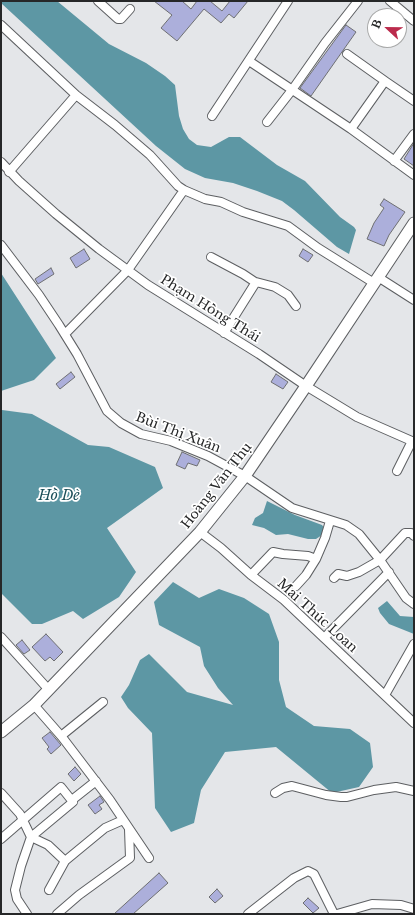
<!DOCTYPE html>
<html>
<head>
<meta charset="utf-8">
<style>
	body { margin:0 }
	#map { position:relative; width:415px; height:915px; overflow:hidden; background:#e4e6e9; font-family:"Libre Baskerville",serif }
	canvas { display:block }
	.frame { position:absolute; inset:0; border:2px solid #262728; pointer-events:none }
	.north { position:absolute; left:367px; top:8px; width:40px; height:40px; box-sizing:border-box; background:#fff; border:1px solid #a8a9a9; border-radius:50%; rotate:292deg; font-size:11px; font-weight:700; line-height:16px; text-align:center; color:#262728 }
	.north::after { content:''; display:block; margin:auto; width:14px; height:18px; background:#bb2b4c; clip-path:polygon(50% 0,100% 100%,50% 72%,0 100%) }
</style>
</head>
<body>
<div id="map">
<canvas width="415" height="915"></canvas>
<div class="frame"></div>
<div class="north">B</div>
</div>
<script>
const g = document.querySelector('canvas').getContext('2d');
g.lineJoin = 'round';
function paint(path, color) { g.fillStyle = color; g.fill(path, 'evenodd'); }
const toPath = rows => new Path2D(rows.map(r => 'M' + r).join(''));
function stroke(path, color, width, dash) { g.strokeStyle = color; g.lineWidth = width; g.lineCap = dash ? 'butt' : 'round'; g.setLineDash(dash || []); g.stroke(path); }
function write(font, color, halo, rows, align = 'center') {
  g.font = font + ' "Libre Baskerville",serif'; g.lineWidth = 3.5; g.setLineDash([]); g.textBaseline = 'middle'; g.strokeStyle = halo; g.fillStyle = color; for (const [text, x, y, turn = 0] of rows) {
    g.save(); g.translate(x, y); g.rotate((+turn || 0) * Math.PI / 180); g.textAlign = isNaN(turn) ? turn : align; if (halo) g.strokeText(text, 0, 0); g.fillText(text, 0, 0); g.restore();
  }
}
paint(toPath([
	[1,1,57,1,109,44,146,63,165,76,175,85,179,116,183,129,189,139,197,145,211,147,229,137,240,137,277,165,305,181,340,217,354,227,356,230,349,254,337,247,294,210,282,201,257,191,233,183,205,178,185,169,156,146,1,3],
	[1,273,56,358,34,380,1,391],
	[1,408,2,410,32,414,88,445,109,447,155,467,163,488,107,528,136,572,119,597,83,619,73,611,42,624,32,624,1,593],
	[267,501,295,515,322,525,325,529,322,535,316,539,308,539,288,534,276,535,264,528,252,525,255,518,263,513],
	[173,582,199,598,219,589,244,598,269,614,279,642,279,680,286,707,314,726,350,729,370,743,373,767,359,787,332,793,276,747,225,752,201,790,194,823,171,832,155,808,152,733,128,708,121,697,129,685,140,660,149,654,187,692,233,705,218,688,204,666,200,647,159,625,154,602],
	[387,601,400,616,414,617,414,634,389,624,380,613,378,608]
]), '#5d97a4');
const building = toPath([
	[154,1,182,1,191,9,197,1,210,1,222,11,230,1,248,1,234,18,229,14,221,23,204,9,177,41,161,28,172,15,154,1],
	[346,25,356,32,311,96,300,88,346,25],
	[414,143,414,166,404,159,414,143],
	[384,199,405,212,389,235,384,246,367,239,374,223,384,208,380,205,384,199],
	[84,249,90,259,76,268,70,258,84,249],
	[303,249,313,255,308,262,299,256,303,249],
	[51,268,54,274,38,284,35,279,51,268],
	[71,372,75,377,60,389,56,384,71,372],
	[276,374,288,382,283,389,271,382,276,374],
	[182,452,200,460,197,466,188,463,185,469,176,465,182,452],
	[46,634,63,652,54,661,50,657,45,661,32,647,46,634],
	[22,640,30,650,24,654,16,645,22,640],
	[50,732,61,745,51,754,47,749,49,747,42,738,50,732],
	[75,767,81,774,74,781,68,774,75,767],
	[100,796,104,802,99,805,102,809,95,814,88,805,100,796],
	[159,873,168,883,133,914,114,914,159,873],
	[217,889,223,896,215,903,209,897,217,889],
	[308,898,319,908,313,913,303,903,308,898]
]);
paint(building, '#acafdb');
stroke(building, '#6e6f72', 1);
const minor = toPath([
	[98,1,118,19,121,19,130,9],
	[390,1,414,21],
	[1,25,76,95,115,125,150,155,178,186,184,190,205,199,221,202,243,212,288,226,318,248,374,283],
	[347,54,385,81,351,129],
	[249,61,351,129,414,175],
	[385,81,414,101],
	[212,116,288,1],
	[267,122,292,90,325,43,358,1],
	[394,161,414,134],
	[1,162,19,181,56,214,99,249,148,285,259,354,306,386,357,417,414,442],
	[9,172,76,95],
	[1,245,39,295,59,325,77,354,107,411,121,423,141,434,171,441,208,456,245,476,292,508,346,525,359,534,380,560,406,598,414,604],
	[211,257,243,274,255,282],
	[378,277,414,300],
	[224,333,256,282,275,287,288,295,296,306],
	[65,334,128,270,184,190],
	[397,471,412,441],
	[200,532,221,548,251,575,284,600,414,723],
	[251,575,273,552,283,554,308,556,316,559,325,538,330,521],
	[334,578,338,574,347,576,359,572,380,560,405,533,411,533,414,536],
	[296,586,306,575,316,559],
	[1,637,49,690],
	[324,638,389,572],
	[385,695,414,644],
	[34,705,62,737,110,800,149,858],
	[61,736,103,702],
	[1,793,20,814,31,837,21,866,15,890,17,899,27,914],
	[275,793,283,788,292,786,326,795,341,797,347,797,374,790,396,787,414,791],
	[72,800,96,781],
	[1,839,61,787,73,802,31,837,48,845,65,861,49,890],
	[65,861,105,828,123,820],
	[57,914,79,895,130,858,129,829],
	[248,914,294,878,308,871,314,874,334,914],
	[337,914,372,904,401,905,414,909]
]);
const secondary = toPath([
	[1,732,34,705,200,532,245,476,306,386,414,223]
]);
stroke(minor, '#5d5f62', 10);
stroke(secondary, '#5d5f62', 13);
stroke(minor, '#fff', 8);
stroke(secondary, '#fff', 11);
write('13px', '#262728', '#fff', [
	["Phạm Hồng Thái",210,309,32],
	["Bùi Thị Xuân",178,433,21],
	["Hoàng Văn Thụ",217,486,-52],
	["Mai Thúc Loan",317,616,42]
]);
write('italic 14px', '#1c4f59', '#fff', [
	["Hồ Dè",59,496]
]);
</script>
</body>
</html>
